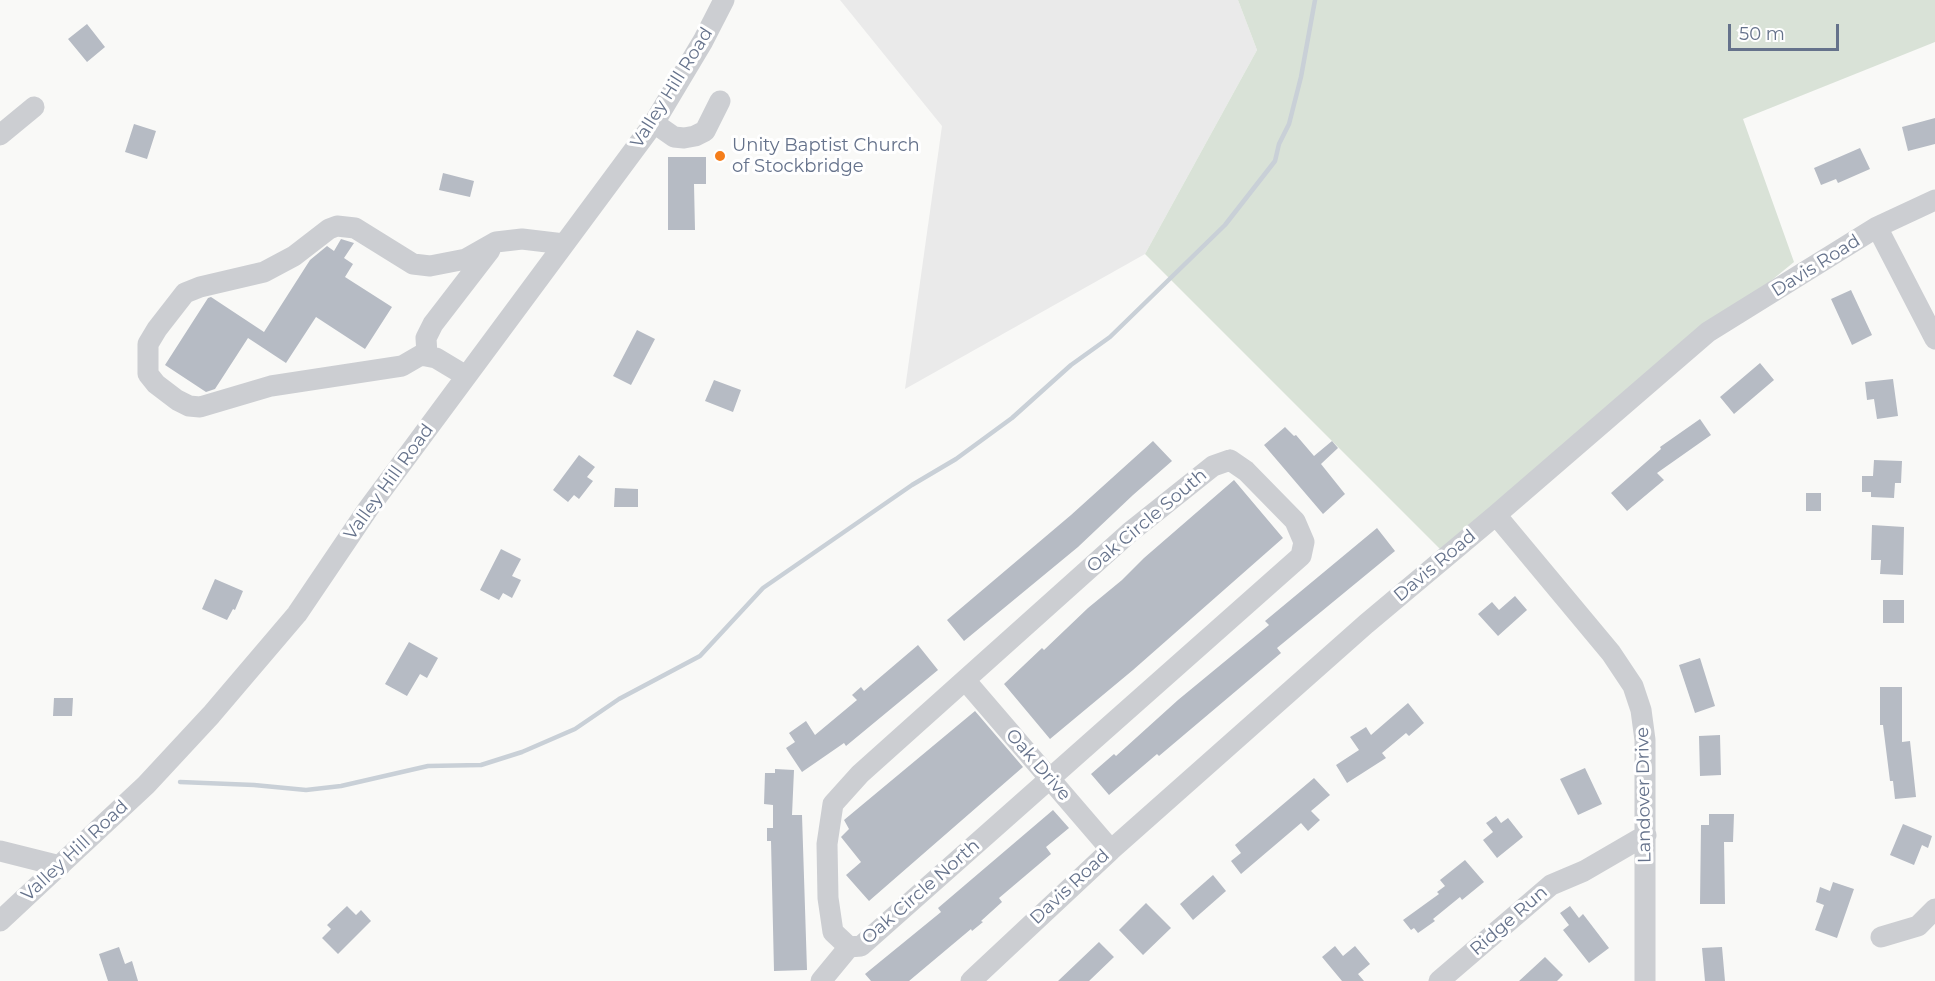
<!DOCTYPE html>
<html>
<head>
<meta charset="utf-8">
<style>
	body { margin:0 }
	#map { position:relative; width:1935px; height:981px; overflow:hidden; background:#f9f9f7; font-family:Montserrat,sans-serif }
	canvas { display:block }
	.scale { position:absolute; left:1728px; top:24px; width:111px; height:27px; box-sizing:border-box; border:3px solid #65728b; border-top:0; padding-left:8px; font-size:18px; line-height:21px; white-space:nowrap; color:#65728b; -webkit-text-stroke:4px #fff; paint-order:stroke }
</style>
</head>
<body>
<div id="map">
<canvas width="1935" height="981"></canvas>
<div class="scale">50 m</div>
</div>
<script>
const g = document.querySelector('canvas').getContext('2d');
g.lineJoin = 'round';
function paint(path, color) { g.fillStyle = color; g.fill(path, 'evenodd'); }
const toPath = rows => new Path2D(rows.map(r => 'M' + r).join(''));
function stroke(path, color, width, dash) { g.strokeStyle = color; g.lineWidth = width; g.lineCap = dash ? 'butt' : 'round'; g.setLineDash(dash || []); g.stroke(path); }
function write(font, color, halo, rows, align = 'center') {
  g.font = font + ' Montserrat,sans-serif'; g.lineWidth = 6; g.setLineDash([]); g.textBaseline = 'middle'; g.strokeStyle = halo; g.fillStyle = color; for (const [text, x, y, turn = 0] of rows) {
    g.save(); g.translate(x, y); g.rotate((+turn || 0) * Math.PI / 180); g.textAlign = isNaN(turn) ? turn : align; if (halo) g.strokeText(text, 0, 0); g.fillText(text, 0, 0); g.restore();
  }
}
paint(toPath([
	[840,0,1238,0,1257,50,1145,254,905,389,942,126]
]), '#eaeaea');
paint(toPath([
	[1238,0,1935,0,1935,42,1743,119,1794,262,1441,550,1145,254,1257,50]
]), '#d9e2d7');
stroke(toPath([
	[180,782,254,785,306,790,341,786,428,766,481,765,522,752,575,729,619,699,700,656,763,588,912,485,956,459,1012,418,1071,365,1110,337,1225,225,1275,161,1279,144,1289,124,1301,77,1315,0]
]), '#c9d0d7', 4.5);
paint(toPath([
	[87,24,105,47,87,62,68,39],
	[1935,118,1935,144,1908,151,1902,127],
	[134,124,156,131,147,159,125,152],
	[1860,148,1870,169,1838,183,1836,179,1821,185,1814,168],
	[668,157,706,157,706,184,694,184,695,230,668,230],
	[443,173,474,181,470,197,439,190],
	[341,239,354,243,344,258,353,264,345,277,392,307,365,349,316,317,286,363,248,338,215,389,206,392,165,365,208,298,211,297,264,332,310,260,327,246,334,251],
	[1851,290,1872,335,1852,345,1831,299],
	[637,330,655,339,631,385,613,376],
	[1760,363,1774,380,1734,414,1720,397],
	[1893,379,1898,416,1877,419,1874,399,1867,400,1865,382],
	[714,380,741,390,733,412,705,401],
	[1700,419,1711,435,1657,473,1664,480,1627,511,1611,493,1661,449,1660,447],
	[1285,427,1294,436,1296,435,1314,456,1332,441,1338,448,1321,464,1345,494,1323,514,1264,445],
	[1153,441,1172,461,1133,495,1078,547,964,641,947,620,1071,515],
	[579,455,595,467,587,477,593,481,579,499,574,495,568,502,553,490],
	[1874,460,1902,461,1901,483,1895,483,1894,498,1871,497,1871,492,1862,492,1862,476,1873,476],
	[1234,480,1283,538,1133,670,1050,739,1004,684,1042,648,1044,650,1088,608,1122,580,1144,558],
	[615,488,638,489,638,507,614,507],
	[1806,493,1821,493,1821,511,1806,511],
	[1872,525,1904,527,1903,575,1880,574,1881,560,1871,560],
	[1377,528,1395,551,1277,648,1281,653,1159,756,1157,754,1109,795,1091,774,1114,754,1116,756,1178,700,1269,625,1265,621],
	[501,549,521,559,512,576,521,580,512,598,503,593,499,600,480,590],
	[215,579,243,591,235,610,233,609,227,620,202,609],
	[1515,596,1527,610,1498,636,1478,614,1492,602,1499,610],
	[1883,600,1904,600,1904,623,1883,623],
	[409,642,438,658,427,678,420,674,407,696,385,684],
	[918,645,938,670,846,746,844,743,802,772,786,748,795,742,789,733,806,721,815,735,857,700,852,695,861,687,864,691],
	[1700,658,1715,706,1695,713,1679,665],
	[1880,687,1902,687,1902,742,1910,741,1916,797,1895,799,1893,781,1890,781,1883,725,1880,725],
	[54,698,73,698,72,716,53,716],
	[1408,703,1424,723,1409,736,1406,733,1382,753,1386,758,1347,783,1336,765,1359,750,1350,737,1366,727,1371,735],
	[975,711,1023,767,869,901,846,875,861,862,841,837,849,829,844,820],
	[1720,735,1721,775,1700,776,1699,736],
	[1585,768,1602,804,1578,815,1560,779],
	[775,769,794,770,792,815,802,815,807,970,774,971,771,841,767,841,767,828,773,828,773,805,764,804,765,773,775,773],
	[1314,778,1330,795,1311,811,1320,820,1308,831,1301,823,1241,874,1231,861,1241,853,1235,845],
	[1053,810,1069,828,1046,847,1051,854,999,898,1002,902,981,921,983,922,972,931,971,929,909,981,871,981,865,974,941,912,938,908],
	[1709,814,1734,814,1733,842,1724,842,1725,904,1700,904,1701,825,1709,825],
	[1496,816,1501,823,1508,818,1523,837,1497,858,1483,840,1493,832,1486,823],
	[1903,824,1932,836,1928,848,1922,845,1914,865,1890,855],
	[1465,860,1484,882,1462,900,1460,897,1433,919,1435,921,1418,933,1414,928,1411,930,1403,920,1439,894,1437,892,1445,886,1440,880],
	[1213,875,1226,891,1193,920,1180,904],
	[1833,882,1854,889,1837,938,1815,930,1824,905,1816,902,1820,887,1830,891],
	[1146,903,1171,928,1143,955,1119,930],
	[347,906,356,915,361,910,371,921,338,954,322,938,331,929,327,925],
	[1570,906,1579,918,1583,914,1609,948,1589,963,1563,930,1569,925,1560,913],
	[1099,942,1114,957,1089,981,1058,981],
	[1335,946,1343,956,1355,946,1370,964,1358,974,1364,981,1342,981,1322,957],
	[119,947,125,964,132,961,138,981,108,981,99,954],
	[1722,947,1725,981,1705,981,1702,948],
	[1545,957,1563,975,1557,981,1519,981]
]), '#b6bbc4');
stroke(toPath([
	[654,123,674,137,684,138,695,136,705,131,720,101],
	[0,135,34,107],
	[1877,227,1935,339],
	[427,355,426,338,433,324,490,250],
	[466,376,436,358,421,355,402,366,271,386,200,407,189,406,177,400,156,384,148,374,148,344,157,329,185,293,200,287,264,272,294,256,329,229,337,226,355,228,413,264,430,266,466,259,496,242,522,239,564,244],
	[1230,460,1246,471,1295,521,1304,542,1301,556,861,946,849,947,833,932,828,898,827,844,833,804,860,774,1129,533,1213,466,1230,460],
	[1496,515,1611,653,1633,686,1641,710,1645,740,1645,981],
	[965,680,1111,850],
	[0,851,60,866],
	[0,921,146,785,211,715,297,614,368,509,654,123,703,41,724,0],
	[1881,937,1918,926,1935,909],
	[821,981,849,947],
	[971,981,1111,850,1366,624,1496,515,1708,332,1877,227,1935,200],
	[1439,981,1551,885,1584,871,1646,835]
]), '#ccced2', 21);
for (const [x, y, r, color] of [
	[720,156,6,"#f57e1b"]
]) { const dot = new Path2D(); dot.arc(x, y, r, 0, 2 * Math.PI); g.fillStyle = color; g.fill(dot); stroke(dot, '#fff', 2); }
write('18px', '#65728b', '#fff', [
	["Valley Hill Road",672,88,-58],
	["Davis Road",1816,266,-32],
	["Valley Hill Road",389,482,-54],
	["Oak Circle South",1147,521,-40],
	["Davis Road",1435,566,-40],
	["Oak Drive",1038,765,49],
	["Landover Drive",1644,795,-91],
	["Valley Hill Road",75,851,-43],
	["Davis Road",1070,887,-43],
	["Oak Circle North",921,892,-41],
	["Ridge Run",1509,921,-41]
]);
write('18px', '#65728b', '#fff', [
	["Unity Baptist Church",732,146],
	["of Stockbridge",732,167]
], 'left');
</script>
</body>
</html>
